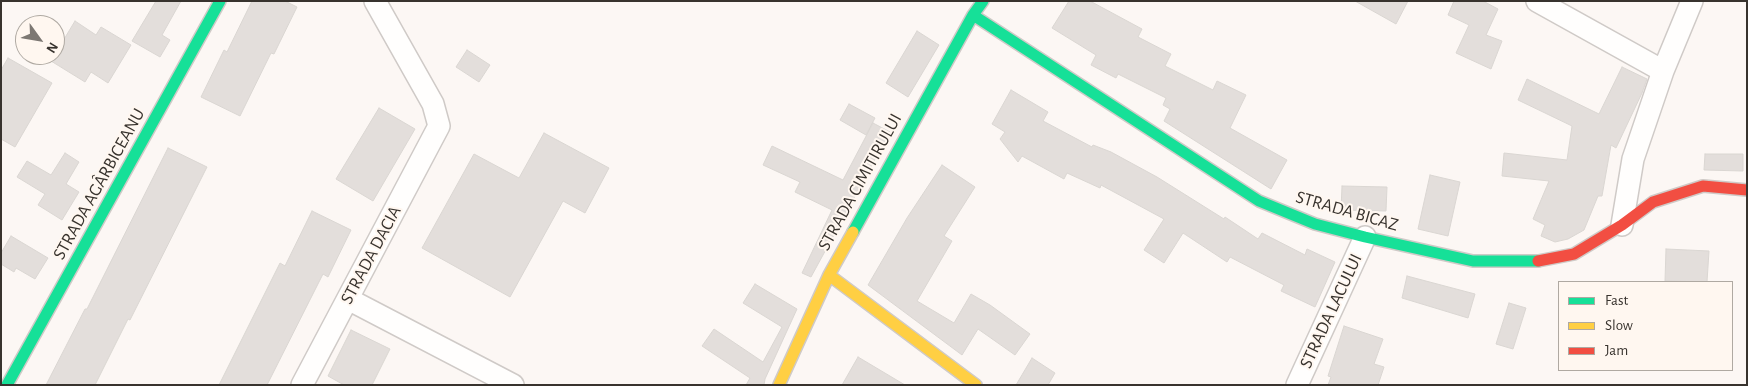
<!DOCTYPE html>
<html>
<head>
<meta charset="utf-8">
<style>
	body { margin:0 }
	#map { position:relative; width:1748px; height:386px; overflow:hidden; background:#fcf7f4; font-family:"Alegreya Sans",sans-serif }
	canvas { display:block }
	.frame { position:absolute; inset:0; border:2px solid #38332e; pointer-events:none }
	.legend { position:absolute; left:1558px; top:281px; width:175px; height:90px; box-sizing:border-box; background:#fff7f0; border:1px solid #afa9a2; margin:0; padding:6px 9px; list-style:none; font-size:15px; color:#38332e }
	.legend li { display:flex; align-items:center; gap:10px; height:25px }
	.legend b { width:25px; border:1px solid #afa9a2 }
	.north { position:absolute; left:15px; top:15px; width:50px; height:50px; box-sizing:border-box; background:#fff7f0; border:1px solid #afa9a2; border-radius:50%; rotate:122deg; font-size:14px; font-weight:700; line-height:20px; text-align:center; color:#38332e }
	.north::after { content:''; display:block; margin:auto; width:18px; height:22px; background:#7d7873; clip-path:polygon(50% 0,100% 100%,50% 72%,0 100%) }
</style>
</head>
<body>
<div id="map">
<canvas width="1748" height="386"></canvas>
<div class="frame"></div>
<ul class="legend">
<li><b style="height:6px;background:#16e098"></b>Fast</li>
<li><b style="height:6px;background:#ffcf43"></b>Slow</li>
<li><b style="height:6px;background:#f24e42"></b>Jam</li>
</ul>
<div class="north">N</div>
</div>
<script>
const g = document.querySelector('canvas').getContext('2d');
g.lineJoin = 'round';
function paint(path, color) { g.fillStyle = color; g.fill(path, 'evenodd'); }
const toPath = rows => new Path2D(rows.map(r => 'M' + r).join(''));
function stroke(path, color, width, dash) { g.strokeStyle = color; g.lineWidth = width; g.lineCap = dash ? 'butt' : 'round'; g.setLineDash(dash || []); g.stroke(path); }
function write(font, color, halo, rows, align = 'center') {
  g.font = font + ' "Alegreya Sans",sans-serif'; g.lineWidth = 4; g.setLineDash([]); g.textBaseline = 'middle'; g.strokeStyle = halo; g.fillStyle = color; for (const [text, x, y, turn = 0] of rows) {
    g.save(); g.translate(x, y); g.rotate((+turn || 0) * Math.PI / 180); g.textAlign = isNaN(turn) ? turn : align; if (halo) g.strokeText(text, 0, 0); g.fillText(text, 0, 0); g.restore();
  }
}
const building = toPath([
	[156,1,181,1,162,35,170,40,160,57,132,41,156,1],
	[252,1,285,1,297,7,274,54,271,53,240,116,201,97,224,50,227,52,252,1],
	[1069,1,1090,1,1142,29,1138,37,1171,54,1165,66,1213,90,1217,81,1246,95,1230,128,1287,160,1271,189,1164,121,1170,109,1163,105,1166,98,1118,74,1116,78,1091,65,1096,55,1052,28,1069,1],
	[1355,1,1408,1,1396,24,1355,1],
	[1454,1,1483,1,1498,9,1486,35,1502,41,1491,69,1456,53,1469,25,1448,15,1454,1],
	[75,21,96,35,101,27,131,45,108,83,91,72,85,82,51,61,75,21],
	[917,31,939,45,908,97,886,83,917,31],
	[467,50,490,65,479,82,456,67,467,50],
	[8,58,52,83,15,147,1,139,1,70,8,58],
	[1622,67,1647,79,1642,93,1616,148,1611,145,1602,196,1598,196,1584,230,1568,239,1555,242,1541,236,1545,225,1533,219,1549,181,1502,176,1504,153,1567,160,1572,126,1518,100,1527,79,1599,114,1622,67],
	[1011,90,1048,112,1043,121,1092,147,1093,145,1111,152,1157,177,1224,219,1225,217,1258,239,1262,233,1305,255,1307,249,1335,262,1315,307,1281,291,1284,285,1230,257,1227,262,1183,233,1164,263,1144,250,1164,219,1101,185,1100,188,1067,173,1064,179,1022,156,1018,162,1000,139,1005,132,992,124,1011,90],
	[849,104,875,118,866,135,840,120,849,104],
	[379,108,415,129,373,201,336,179,379,108],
	[873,123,890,132,811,277,802,273,832,210,795,192,800,182,763,165,772,146,843,180,873,123],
	[544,133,609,168,585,213,563,201,510,297,422,248,474,154,519,178,544,133],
	[168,148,207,167,130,320,128,319,95,385,46,385,85,309,87,309,168,148],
	[65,153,79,162,66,184,79,192,62,220,38,205,45,194,17,177,27,161,51,175,65,153],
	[1705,154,1743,154,1743,171,1704,170,1705,154],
	[942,165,975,187,944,236,952,241,917,301,954,323,971,294,990,305,1030,334,1015,355,978,329,962,355,868,285,907,218,942,165],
	[1430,175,1460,182,1448,236,1418,229,1430,175],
	[1342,186,1387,187,1386,211,1341,210,1342,186],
	[312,211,351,230,328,277,323,274,267,385,219,385,280,263,285,266,312,211],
	[11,236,48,258,35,279,16,268,14,272,1,264,1,253,11,236],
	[1666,249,1709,251,1707,282,1665,281,1666,249],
	[1407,276,1475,294,1468,318,1402,298,1407,276],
	[755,284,797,309,765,379,764,385,746,385,750,378,702,346,714,329,763,362,782,327,743,303,755,284],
	[1509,303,1526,308,1513,349,1496,344,1509,303],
	[1344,326,1383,339,1374,364,1384,367,1378,385,1328,385,1331,377,1328,376,1344,326],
	[351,330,390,349,372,385,344,385,328,376,351,330],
	[858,357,905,385,842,385,858,357],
	[1032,358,1055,373,1048,385,1016,385,1032,358]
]);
paint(building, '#e3dedb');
stroke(building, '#dad6d2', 1);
const street = toPath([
	[1537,1,1663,71],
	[1622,225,1633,159,1663,71,1692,1],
	[348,299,513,385],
	[302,385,439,126,433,104,375,1],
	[1297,385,1365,237]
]);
const fast = toPath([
	[973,15,1259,201,1315,224,1365,237,1473,261,1538,261],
	[853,232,973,15,983,1],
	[7,385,220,1]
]);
const slow = toPath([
	[829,275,976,385],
	[779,385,829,275,853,232]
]);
const jam = toPath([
	[1538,261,1574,254,1622,225,1653,202,1703,186,1747,190]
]);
stroke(street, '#cfcac7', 24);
stroke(fast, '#cfcac7', 14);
stroke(slow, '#cfcac7', 14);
stroke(jam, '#cfcac7', 14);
stroke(street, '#fffefd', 21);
stroke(fast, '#16e098', 11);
stroke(slow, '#ffcf43', 11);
stroke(jam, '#f24e42', 11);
write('18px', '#38332e', '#fff7f0', [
	["STRADA CIMITIRULUI",860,182,-61],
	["STRADA AGÂRBICEANU",99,184,-61],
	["STRADA BICAZ",1347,211,16],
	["STRADA DACIA",371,255,-62],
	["STRADA LACULUI",1331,311,-65]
]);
</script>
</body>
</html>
